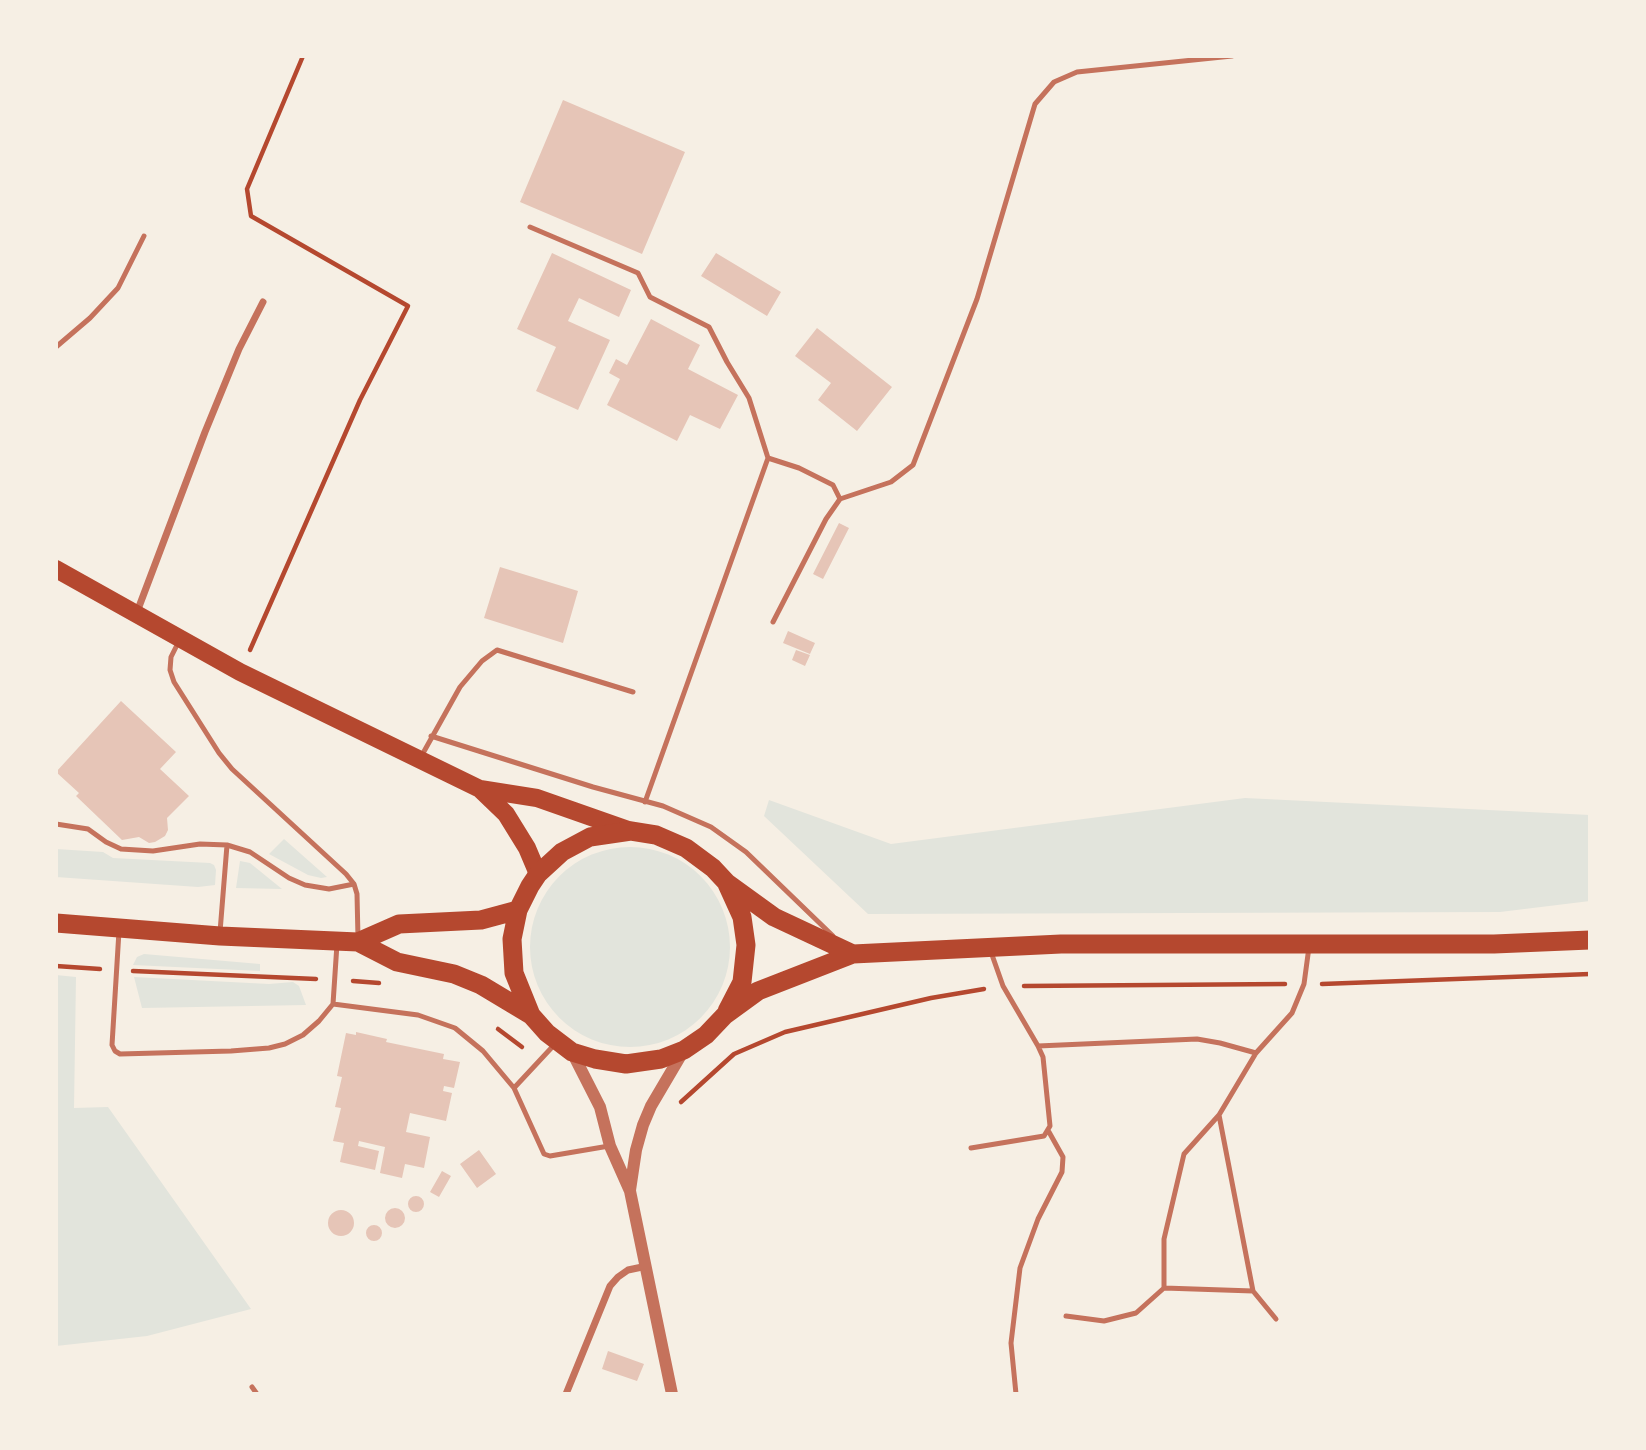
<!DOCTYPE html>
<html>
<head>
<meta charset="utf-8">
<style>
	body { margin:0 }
	#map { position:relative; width:1646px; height:1450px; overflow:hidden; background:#f6efe4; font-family:Helvetica,sans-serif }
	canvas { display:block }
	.frame { position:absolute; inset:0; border:58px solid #f6efe4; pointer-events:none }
</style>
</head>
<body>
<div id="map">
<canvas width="1646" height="1450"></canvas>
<div class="frame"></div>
</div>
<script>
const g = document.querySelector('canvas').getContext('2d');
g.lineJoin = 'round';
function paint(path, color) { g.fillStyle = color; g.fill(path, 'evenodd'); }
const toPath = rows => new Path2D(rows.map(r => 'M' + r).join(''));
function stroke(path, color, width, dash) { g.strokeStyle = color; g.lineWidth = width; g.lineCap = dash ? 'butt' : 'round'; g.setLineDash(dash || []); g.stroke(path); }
paint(toPath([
	[1245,798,1590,815,1590,901,1500,912,868,914,764,816,769,800,891,844],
	[284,839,327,877,321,878,308,875,269,854],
	'530 947a100 100 0 1 1 200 0a100 100 0 1 1-200 0Z',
	[56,849,103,852,113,858,210,863,214,865,216,870,215,885,198,887,56,877],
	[240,861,250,863,282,889,236,888],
	[144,954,260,964,260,971,133,965,137,957],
	[56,975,76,977,74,1108,108,1107,251,1309,147,1336,56,1346],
	[134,977,269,984,293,982,299,986,306,1005,142,1008]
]), '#e2e4dc');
paint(toPath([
	[563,100,685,152,642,254,520,202],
	[552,253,631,290,619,317,579,298,568,321,610,340,578,410,536,391,556,347,517,329],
	[716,253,781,292,767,316,701,276],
	[651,319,700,345,688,369,738,395,720,429,690,415,677,441,607,405,620,379,609,373,616,359,627,365],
	[817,328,892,387,857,431,818,400,831,383,795,356],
	[839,523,849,528,823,579,813,574],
	[500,567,578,591,563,643,484,618],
	[788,631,815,643,810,654,783,643],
	[796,650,810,655,805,666,792,660],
	[121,701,176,752,160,769,189,796,167,818,168,830,165,836,155,842,149,843,139,837,122,840,76,796,79,793,56,772],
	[356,1032,387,1039,386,1042,444,1054,443,1059,460,1062,454,1088,444,1086,443,1091,452,1093,446,1121,410,1113,406,1132,430,1137,424,1168,405,1164,402,1178,380,1173,385,1147,359,1141,358,1146,379,1151,375,1170,340,1162,344,1143,333,1141,341,1108,335,1107,342,1077,337,1076,346,1033,356,1035],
	[479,1150,496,1174,477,1188,460,1164],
	[442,1171,451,1176,439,1197,430,1192],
	'408 1204a8 8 0 1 1 16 0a8 8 0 1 1-16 0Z',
	'385 1218a10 10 0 1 1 20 0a10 10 0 1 1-20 0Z',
	'328 1223a13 13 0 1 1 26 0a13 13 0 1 1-26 0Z',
	'366 1233a8 8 0 1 1 16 0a8 8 0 1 1-16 0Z',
	[608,1351,644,1364,637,1381,602,1369]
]), '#e6c5b7');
stroke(toPath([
	[250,650,360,400,408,306,251,216,247,189,303,56],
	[56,966,100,969],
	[133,971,316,979],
	[353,981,379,983],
	[1322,984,1590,974],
	[1024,986,1285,984],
	[498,1029,522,1047],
	[681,1102,734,1054,785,1032,931,998,984,989]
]), '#b5482f', 4.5);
stroke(toPath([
	[530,227,638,273,650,297,709,327,727,362,749,398,768,458,645,802],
	[56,347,90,318,118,288,144,236],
	[768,458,799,468,833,485,840,499],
	[773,622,826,519,840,499,891,482,913,465,977,299,1035,104,1054,82,1077,72,1232,56],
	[178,643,171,657,170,670,174,682,219,753,232,769,346,874,354,884,357,894,358,938],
	[431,736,593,787,663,806,711,827,746,852,833,936],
	[422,755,460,687,482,661,497,650,633,692],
	[56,824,88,829,106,842,121,849,153,851,200,844,227,845,250,852,289,878,305,885,329,889,354,884],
	[119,931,112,1045,115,1051,120,1054,231,1051,269,1048,285,1044,303,1035,319,1021,333,1004,418,1015,455,1028,483,1051,514,1088,544,1154,550,1156,609,1146],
	[220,932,227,845],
	[333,1004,337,944],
	[1038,1046,1197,1039,1220,1043,1256,1053],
	[514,1088,555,1044],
	[971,1148,1044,1136,1050,1126,1043,1057,1038,1046,1003,986,991,952],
	[1164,1288,1253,1291],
	[1066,1316,1104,1321,1136,1313,1164,1288,1164,1239,1184,1154,1219,1115],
	[1276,1319,1253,1291,1219,1115,1256,1053,1292,1013,1304,984,1309,947],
	[252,1387,257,1394],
	[1016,1394,1011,1343,1020,1268,1038,1219,1062,1172,1063,1157,1049,1132]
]), '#c5725c', 5);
stroke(toPath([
	[137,612,205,432,239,349,263,302],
	[566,1394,610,1286,618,1277,628,1270,647,1266]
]), '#c5725c', 7);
stroke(toPath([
	[572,1052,600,1107,610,1146,630,1191,672,1394],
	[630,1190,636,1150,643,1125,651,1106,684,1050]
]), '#c5725c', 12);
stroke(toPath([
	[56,569,240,672,480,789,537,798,631,831],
	[480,789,506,814,527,848,538,874]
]), '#b5482f', 18);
stroke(toPath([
	[727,884,742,917,746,945,742,982,727,1011],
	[56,923,220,936,358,942,397,962,454,974,481,985,531,1015],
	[358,942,399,924,481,920,518,910],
	[853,954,774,917,727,883,713,868,686,848,656,835,631,831,590,837,562,852,538,874,530,886,518,910,512,939,514,973,531,1015,547,1033,572,1052,595,1059,626,1064,661,1059,684,1050,706,1035,725,1015,758,991,853,954,1061,944,1494,944,1590,940]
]), '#b5482f', 19);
</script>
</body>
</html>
